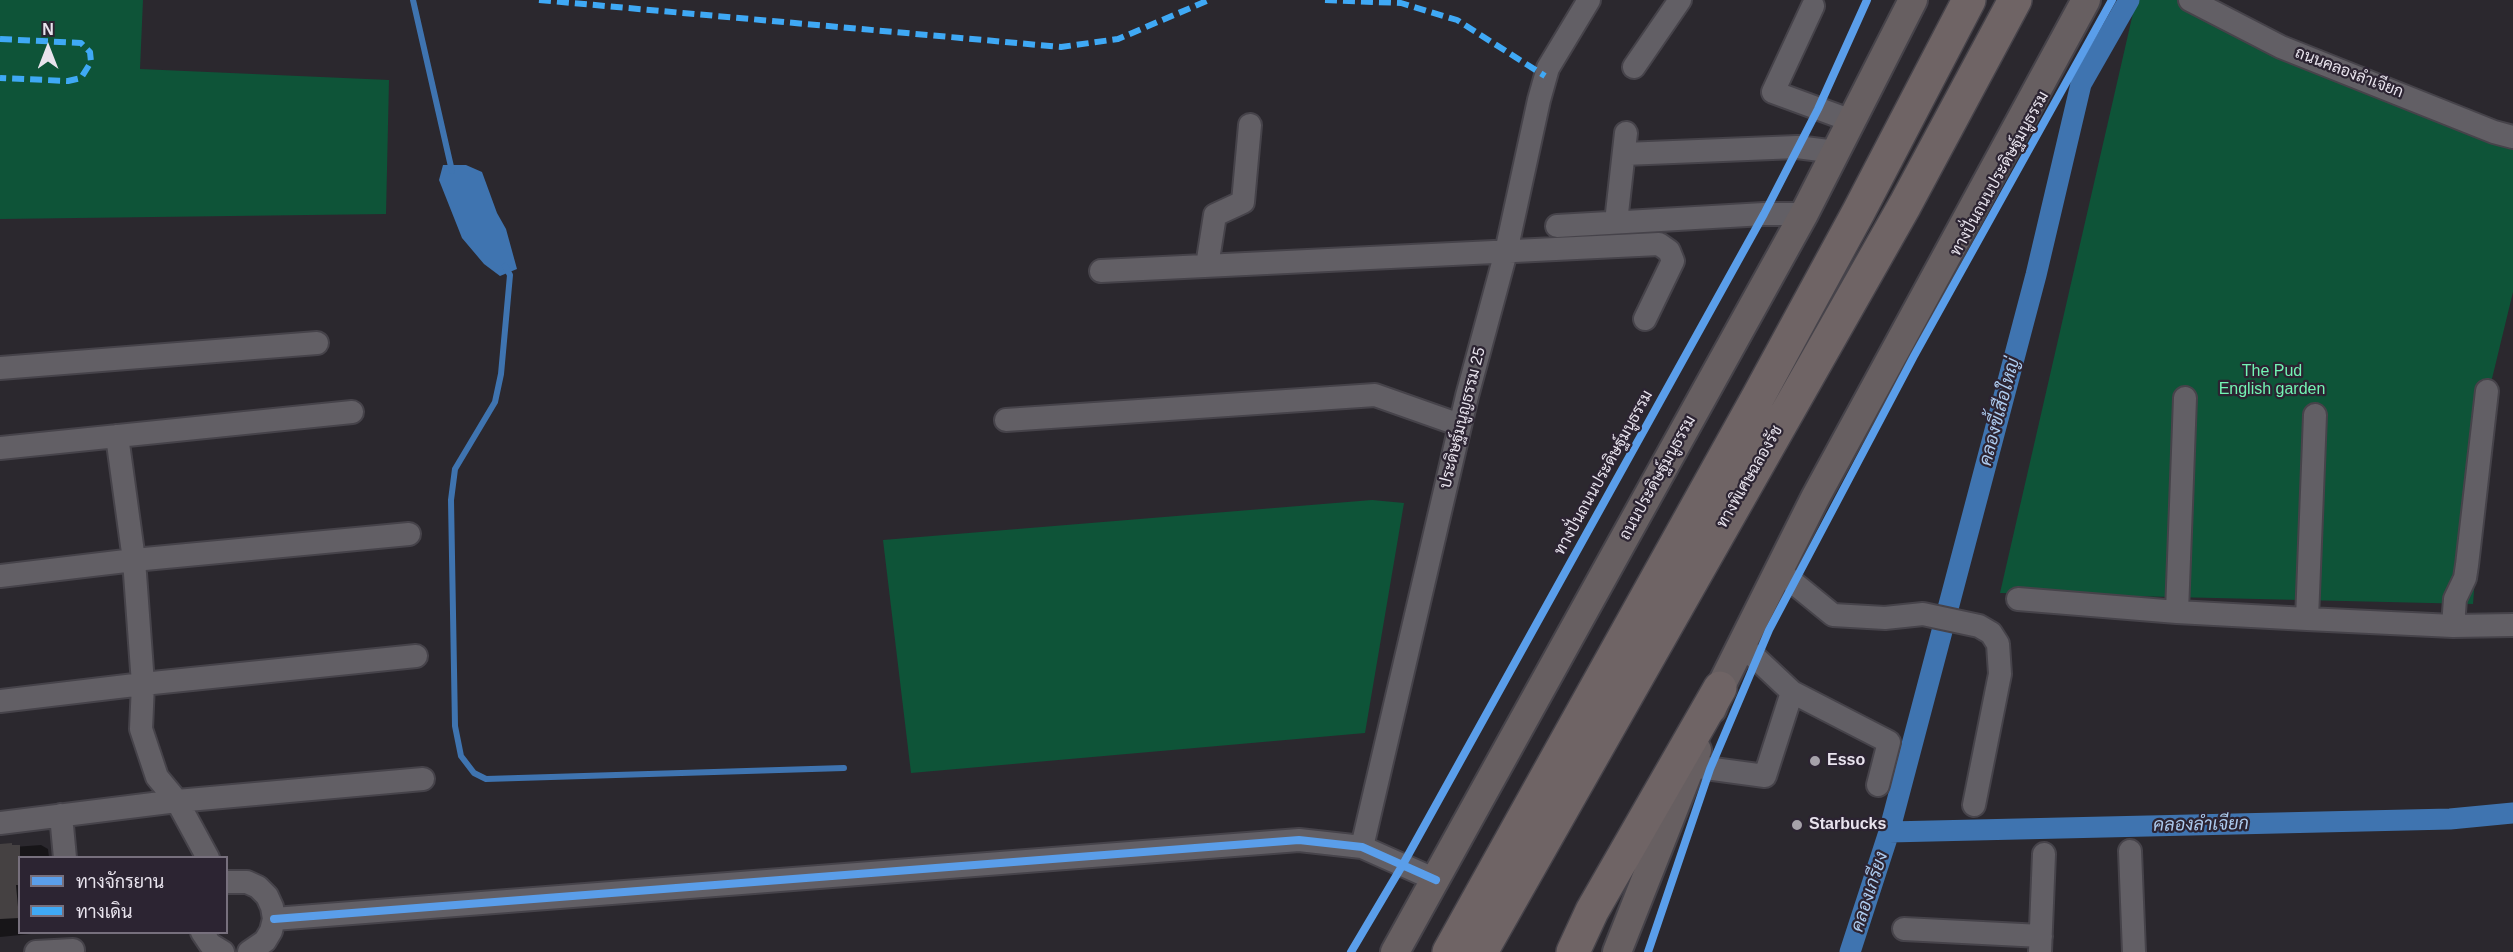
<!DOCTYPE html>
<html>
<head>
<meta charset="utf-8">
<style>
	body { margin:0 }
	#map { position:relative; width:2513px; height:952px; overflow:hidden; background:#2b282e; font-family:Helvetica,Sarabun,sans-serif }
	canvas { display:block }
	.legend { position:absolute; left:18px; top:856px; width:210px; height:78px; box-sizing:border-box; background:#2c2432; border:2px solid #77707d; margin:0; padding:8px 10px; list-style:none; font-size:18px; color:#e8e3ed }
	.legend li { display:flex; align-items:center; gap:12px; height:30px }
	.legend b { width:30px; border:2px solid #77707d }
	.north { position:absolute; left:18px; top:18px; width:60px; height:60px; -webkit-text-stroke:4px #2c2432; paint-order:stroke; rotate:0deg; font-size:16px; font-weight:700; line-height:24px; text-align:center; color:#e8e3ed }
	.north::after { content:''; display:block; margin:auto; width:21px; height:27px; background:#e8e3ed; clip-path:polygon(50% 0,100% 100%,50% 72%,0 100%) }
</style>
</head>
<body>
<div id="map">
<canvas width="2513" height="952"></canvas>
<ul class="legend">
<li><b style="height:8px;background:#5a9eea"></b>ทางจักรยาน</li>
<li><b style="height:8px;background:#3fa9f5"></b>ทางเดิน</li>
</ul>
<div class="north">N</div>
</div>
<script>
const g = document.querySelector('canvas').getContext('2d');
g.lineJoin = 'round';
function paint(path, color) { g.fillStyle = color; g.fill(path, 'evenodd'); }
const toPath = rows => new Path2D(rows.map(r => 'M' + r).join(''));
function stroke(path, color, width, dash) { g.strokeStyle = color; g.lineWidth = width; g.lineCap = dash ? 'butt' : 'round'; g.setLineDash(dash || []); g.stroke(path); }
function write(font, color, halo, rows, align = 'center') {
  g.font = font + ' Helvetica,Sarabun,sans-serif'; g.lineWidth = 4.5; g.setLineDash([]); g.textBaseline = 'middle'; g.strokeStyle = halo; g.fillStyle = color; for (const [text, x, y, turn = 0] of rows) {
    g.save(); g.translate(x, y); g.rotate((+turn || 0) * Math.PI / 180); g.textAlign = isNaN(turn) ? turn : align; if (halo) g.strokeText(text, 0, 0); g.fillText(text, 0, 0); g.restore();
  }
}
paint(toPath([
	[0,0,143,0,140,69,389,80,386,214,0,219],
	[2136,0,2184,0,2513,137,2513,292,2489,391,2473,604,2000,593],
	[1372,500,1404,503,1365,733,911,773,883,540]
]), '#0e5438');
paint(toPath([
	[443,165,466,165,482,172,497,213,506,229,517,269,500,276,484,264,462,238,439,180]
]), '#3f74b0');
paint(toPath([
	[41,845,48,849,49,857,52,858,20,858,20,932,52,932,0,937,0,848]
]), '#0007');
stroke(toPath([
	[413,0,452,171],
	[505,266,510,275,501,374,495,402,455,469,451,500,455,726,461,756,474,773,486,779,844,768]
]), '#3f74b0', 6);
stroke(toPath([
	[1889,832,2450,819,2513,813],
	[1850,952,1889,832,2036,275,2081,84,2129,0]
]), '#3f74b0', 21);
paint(toPath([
	[12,843,12,845,20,845,20,885,16,885,19,918,0,919,0,844]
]), '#454142');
const minor = toPath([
	[2190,0,2281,47,2494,132,2513,137],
	[1813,6,1773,92,1852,121],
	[1634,67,1680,0],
	[1624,154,1797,147,1836,152],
	[1616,222,1626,133],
	[1557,226,1764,214,1804,214],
	[1207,266,1215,215,1243,202,1250,125],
	[1101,271,1659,244,1669,251,1673,261,1645,319],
	[0,368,317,343],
	[1006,420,1375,395,1460,425],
	[117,436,134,560,143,684,141,729,157,777,177,801,208,858],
	[0,448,352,412],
	[1779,571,1833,615,1885,618,1923,614,1979,626,1991,633,1998,644,2000,674,1974,805],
	[0,576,134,560,409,534],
	[2018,599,2177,612,2307,619,2453,626,2513,625],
	[2177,612,2185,398],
	[2307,619,2315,415],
	[2453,626,2455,599,2465,578,2467,565,2487,391],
	[1742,645,1792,692,1889,742,1878,785],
	[0,701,143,684,416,656],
	[1691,766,1765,776,1792,692],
	[61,815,65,858],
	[0,823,177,801,423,779],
	[1362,847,1467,396,1506,252,1539,100,1548,68,1589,0],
	[2130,851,2134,952],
	[226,882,247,882,258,887,267,896,272,907,274,919,271,931,265,941,249,952],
	[274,919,1299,840,1362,847,1436,880],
	[1904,929,2041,936],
	[202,932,210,944,223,952],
	[36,952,73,950],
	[2040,952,2044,854]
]);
const major = toPath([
	[1712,709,1720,688,1815,498,2086,0],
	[1395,952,1804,214,1913,0],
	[1617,952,1697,750]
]);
const highway = toPath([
	[1449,952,1758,397,1859,211,1969,0],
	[1481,952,1905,205,2015,0],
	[1573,952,1592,911,1720,688]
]);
stroke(minor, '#46434a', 26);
stroke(major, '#46434a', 32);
stroke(highway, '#46434a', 36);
stroke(minor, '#625f65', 22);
stroke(major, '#675f61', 28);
stroke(highway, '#6f6465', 33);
stroke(toPath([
	[539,0,1061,47,1118,39,1209,0],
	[1325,0,1401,3,1457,20,1545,76],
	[0,39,81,43,90,52,91,62,81,78,68,81,0,78]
]), '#3fa9f5', 6, [12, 6]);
stroke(toPath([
	[274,919,1299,840,1362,847,1436,880],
	[1351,952,1402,866,1764,214,1818,109,1867,0],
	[1648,952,1710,769,1769,630,1914,356,2112,0]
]), '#5a9eea', 8);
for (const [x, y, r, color] of [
	[1815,761,6,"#a6a2aa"],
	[1797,825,6,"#a6a2aa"]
]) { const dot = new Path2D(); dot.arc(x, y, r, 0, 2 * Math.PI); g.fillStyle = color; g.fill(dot); stroke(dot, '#2c2432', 2); }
write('16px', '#e8e3ed', '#2c2432', [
	["ถนนคลองลำเจียก",2349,73,21],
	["ทางปั่นถนนประดิษฐ์มนูธรรม",2000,174,-61],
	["ประดิษฐ์มนูญธรรม 25",1463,418,-76],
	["ทางปั่นถนนประดิษฐ์มนูธรรม",1604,473,-61],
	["ทางพิเศษฉลองรัช",1750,477,-60],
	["ถนนประดิษฐ์มนูธรรม",1658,478,-61]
]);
write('16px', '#73f5b4', '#2c2432', [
	["The Pud",2272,372],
	["English garden",2272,390]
]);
write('bold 16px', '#e8e3ed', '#2c2432', [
	["Esso",1827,761],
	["Starbucks",1809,825]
], 'left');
write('italic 18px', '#adcbef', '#2c2432', [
	["คลองขี้เสือใหญ่",2000,412,-75],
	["คลองลำเจียก",2201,825,-1],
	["คลองเกรียง",1870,892,-72]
]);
</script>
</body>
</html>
